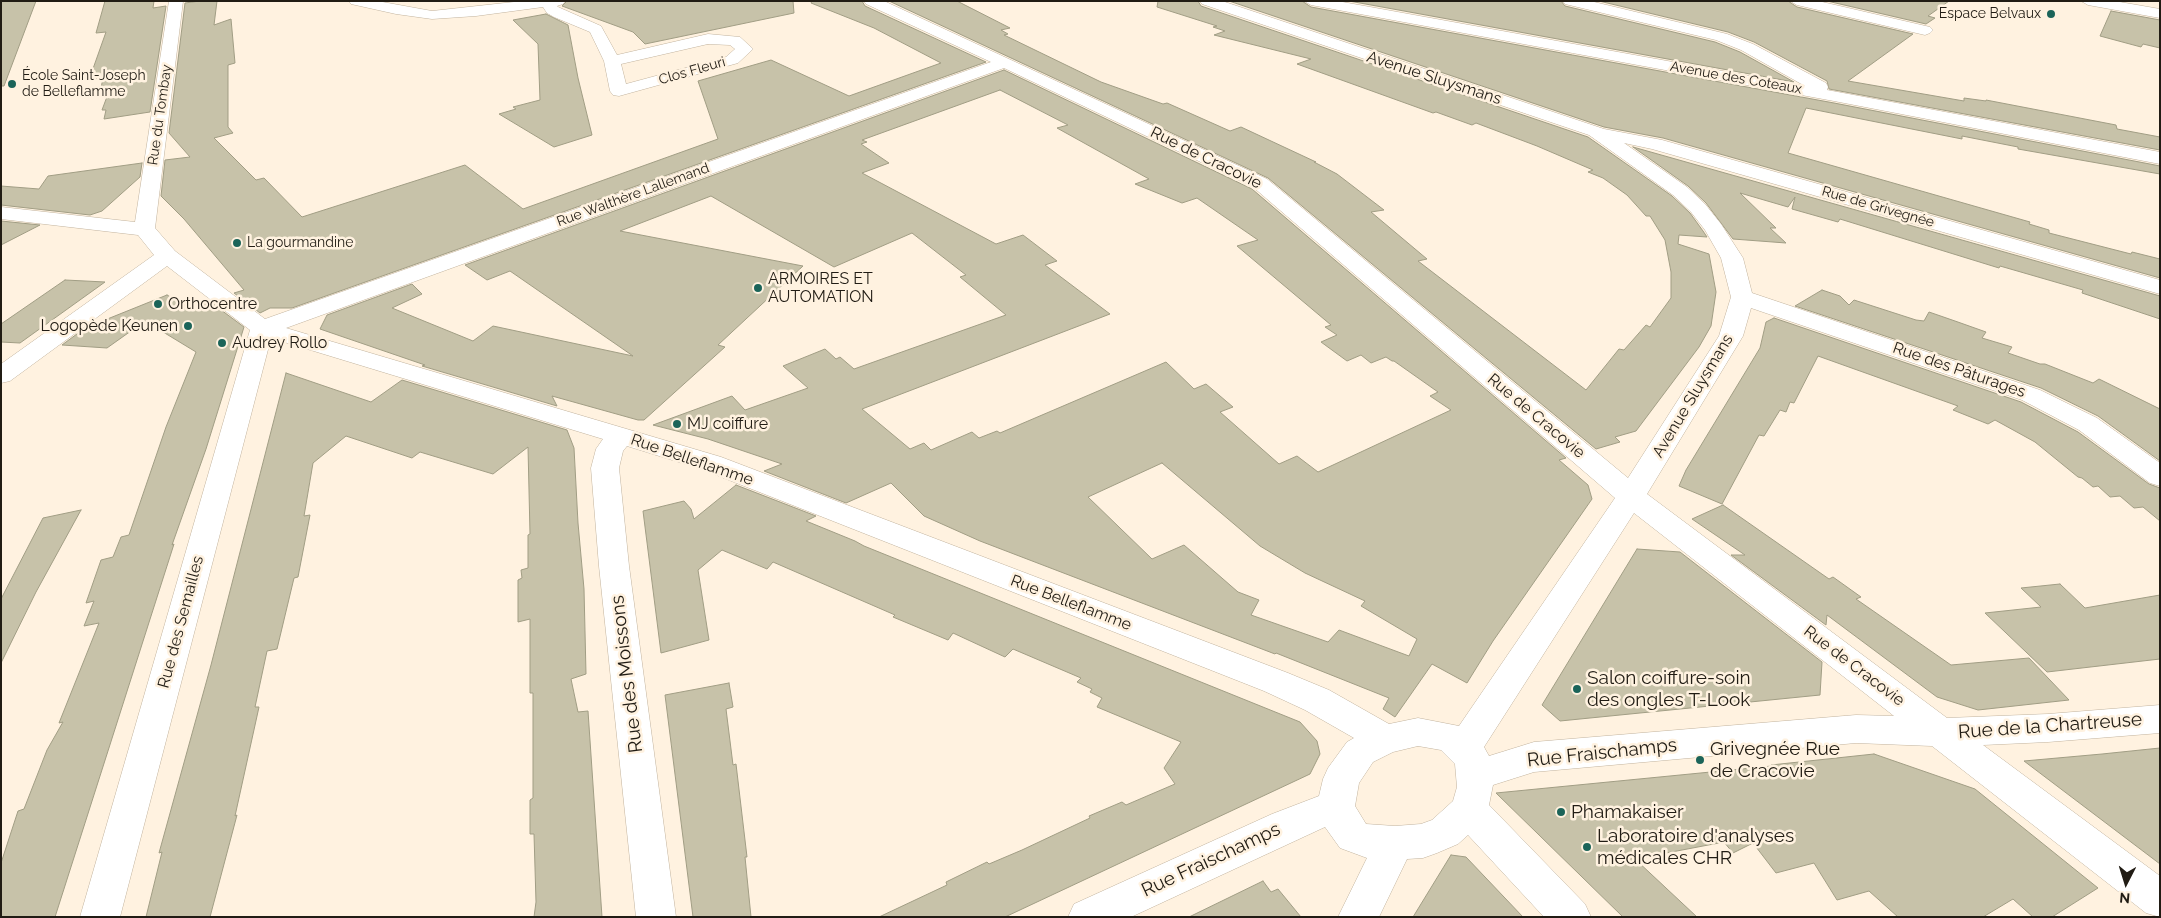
<!DOCTYPE html>
<html>
<head>
<meta charset="utf-8">
<style>
	body { margin:0 }
	#map { position:relative; width:2161px; height:918px; overflow:hidden; background:#fff2e0; font-family:Raleway,sans-serif }
	canvas { display:block }
	.frame { position:absolute; inset:0; border:2px solid #211c14; pointer-events:none }
	.north { position:absolute; left:2101px; top:858px; width:50px; height:50px; -webkit-text-stroke:4px #fff2e0; paint-order:stroke; rotate:185deg; font-size:14px; font-weight:700; line-height:20px; text-align:center; color:#211c14 }
	.north::after { content:''; display:block; margin:auto; width:18px; height:22px; background:#211c14; clip-path:polygon(50% 0,100% 100%,50% 72%,0 100%) }
</style>
</head>
<body>
<div id="map">
<canvas width="2161" height="918"></canvas>
<div class="frame"></div>
<div class="north">N</div>
</div>
<script>
const g = document.querySelector('canvas').getContext('2d');
g.lineJoin = 'round';
function paint(path, color) { g.fillStyle = color; g.fill(path, 'evenodd'); }
const toPath = rows => new Path2D(rows.map(r => 'M' + r).join(''));
function stroke(path, color, width, dash) { g.strokeStyle = color; g.lineWidth = width; g.lineCap = dash ? 'butt' : 'round'; g.setLineDash(dash || []); g.stroke(path); }
function write(font, color, halo, rows, align = 'center') {
  g.font = font + ' Raleway,sans-serif'; g.lineWidth = 5; g.setLineDash([]); g.textBaseline = 'middle'; g.strokeStyle = halo; g.fillStyle = color; for (const [text, x, y, turn = 0] of rows) {
    g.save(); g.translate(x, y); g.rotate((+turn || 0) * Math.PI / 180); g.textAlign = isNaN(turn) ? turn : align; if (halo) g.strokeText(text, 0, 0); g.fillText(text, 0, 0); g.restore();
  }
}
const building = toPath([
	[1,1,36,1,4,86,1,86,1,1],
	[105,1,154,1,153,8,166,6,150,112,104,119,106,110,102,110,108,94,100,95,103,77,89,80,106,32,96,33,105,1],
	[200,1,217,1,214,25,231,19,235,63,228,65,228,127,233,133,214,138,256,180,264,178,302,217,465,165,523,209,718,139,698,81,771,60,849,96,941,63,874,28,811,3,812,1,862,1,865,6,986,62,292,308,270,308,260,313,234,293,244,290,184,219,161,196,165,160,190,157,169,133,185,3,200,1],
	[567,1,793,1,794,13,645,44,633,32,562,6,567,1],
	[889,1,957,1,1010,28,1001,30,1008,34,1004,35,1101,82,1163,104,1167,103,1230,131,1241,127,1316,162,1314,162,1337,174,1384,210,1371,212,1427,259,1418,261,1586,390,1619,349,1624,350,1646,325,1650,327,1671,298,1671,272,1665,240,1650,216,1646,216,1627,195,1603,178,1588,172,1593,170,1537,146,1476,123,1472,125,1436,112,1433,113,1297,64,1311,59,1214,35,1225,31,1213,27,1217,26,1157,7,1158,1,1198,1,1201,6,1588,137,1672,196,1690,213,1703,231,1707,237,1679,235,1678,244,1709,254,1716,292,1711,326,1699,347,1636,431,1615,437,1620,442,1596,449,1268,178,889,1],
	[1229,1,1302,1,1311,7,1834,103,2160,166,2160,174,2018,149,2018,147,1962,136,1962,139,1806,108,1788,153,2030,222,2029,224,2049,230,2049,233,2131,254,2132,252,2160,259,2160,278,1663,138,1604,127,1229,1],
	[1349,1,1561,1,1565,6,1715,42,1740,52,1794,82,1349,1],
	[1599,1,1788,1,1797,7,1913,34,1848,81,1964,101,1964,98,1986,101,1986,100,2116,125,2117,129,2160,137,2160,150,1829,89,1827,81,1754,42,1728,32,1599,1],
	[1827,1,1949,1,1928,16,1935,18,1926,24,1827,1],
	[2111,11,2160,20,2160,48,2143,44,2141,47,2100,36,2111,11],
	[546,14,568,25,578,78,592,135,554,147,499,114,516,109,513,107,540,100,538,44,513,20,546,14],
	[1004,70,1252,189,1566,458,1559,460,1588,485,1592,499,1493,641,1467,683,1432,664,1395,717,1383,709,1389,698,1276,653,1275,654,980,541,924,516,891,483,846,503,764,471,782,464,708,439,653,425,732,396,745,410,808,388,783,366,825,349,836,359,840,357,854,369,1006,315,960,277,966,275,912,233,834,267,711,196,620,231,803,266,718,345,725,347,644,420,638,420,552,396,557,406,422,366,425,365,320,329,327,315,412,284,422,294,392,308,473,341,493,326,633,356,510,271,487,280,465,265,1004,70],
	[1000,90,1068,125,1057,128,1149,179,1135,184,1182,203,1197,198,1258,240,1237,246,1331,325,1325,327,1337,335,1321,342,1347,361,1361,355,1371,363,1386,357,1392,361,1394,361,1438,392,1430,396,1451,410,1318,472,1297,456,1279,464,1220,412,1233,407,1206,384,1194,389,1166,362,1000,433,997,431,979,438,972,432,931,450,924,443,910,449,862,409,1110,314,1045,265,1057,261,1023,235,996,244,862,173,889,163,861,144,867,142,862,140,1000,90],
	[1162,463,1260,546,1305,573,1365,601,1361,606,1417,639,1409,656,1339,630,1328,642,1251,615,1259,600,1238,592,1184,545,1152,559,1088,497,1162,463],
	[1633,147,2160,296,2160,319,2082,293,2083,290,2000,266,1999,268,1840,219,1838,222,1792,209,1795,197,1788,207,1740,193,1776,228,1770,228,1786,243,1733,239,1706,203,1688,186,1633,147],
	[142,163,140,177,102,211,90,215,1,205,1,186,39,189,48,176,142,163],
	[1,221,40,225,1,245,1,221],
	[65,280,105,282,20,343,1,342,1,324,65,280],
	[1822,290,1840,296,1849,305,1854,300,1916,320,1924,321,1929,312,1955,321,1986,332,1982,338,2012,347,2008,353,2040,364,2045,364,2093,383,2099,379,2160,409,2160,461,2098,416,2041,388,1795,306,1822,290],
	[167,295,190,308,209,301,244,327,206,449,172,545,174,544,55,917,1,917,1,863,18,811,24,809,47,750,63,722,59,723,99,623,84,626,94,601,86,603,101,560,113,557,121,537,129,535,166,427,196,352,145,321,107,348,62,345,85,328,167,295],
	[1774,318,2021,402,2078,432,2149,484,2160,488,2160,521,2143,507,2134,508,2120,496,2110,497,2098,486,2093,487,2082,478,2078,477,2035,442,1995,420,1988,424,1953,410,1958,406,1818,356,1794,403,1790,402,1786,412,1780,410,1764,436,1759,435,1722,504,1679,486,1686,470,1760,348,1766,322,1774,318],
	[286,373,371,402,402,380,567,430,574,448,578,523,584,589,586,674,571,679,578,712,588,711,602,917,534,917,536,902,534,834,530,834,530,800,533,798,533,693,530,693,530,619,518,622,518,580,522,578,521,570,528,568,528,535,530,534,528,447,493,474,420,452,412,458,346,436,313,463,304,516,310,515,298,577,294,578,277,649,267,651,255,707,259,707,235,816,237,815,210,917,146,917,162,852,159,853,211,665,286,373],
	[736,485,816,516,806,521,855,541,864,546,1300,722,1317,741,1320,754,1310,774,1005,917,879,917,947,885,946,882,987,862,989,864,1022,850,1090,818,1089,816,1122,802,1126,805,1175,784,1164,768,1181,742,1097,707,1102,698,1090,692,1092,689,1077,682,1081,678,1013,649,1005,657,953,633,948,640,893,617,895,615,773,562,767,569,722,550,698,570,709,640,661,653,643,511,684,501,691,509,694,519,736,485],
	[1723,505,1829,579,1833,577,1861,597,1856,599,1951,665,2029,658,2069,700,1978,710,1937,697,1827,615,1826,625,1731,555,1745,555,1692,519,1723,505],
	[81,510,36,592,1,663,1,599,43,518,81,510],
	[1637,549,1680,552,1822,662,1820,695,1560,721,1542,705,1637,549],
	[2060,584,2085,608,2160,595,2160,659,2047,672,1985,613,2041,607,2021,588,2060,584],
	[729,683,733,707,726,709,733,765,736,764,747,857,745,857,751,917,693,917,665,695,729,683],
	[2160,748,2160,864,2024,761,2102,754,2160,748],
	[1874,754,1975,789,2098,888,2052,917,2033,917,2013,899,1983,917,1898,917,1869,891,1837,900,1814,863,1776,873,1753,843,1733,853,1724,842,1635,859,1697,917,1623,917,1496,793,1772,766,1771,765,1874,754],
	[1451,855,1466,857,1523,917,1413,917,1451,855],
	[1263,881,1271,892,1278,889,1301,917,1189,917,1263,881]
]);
paint(building, '#c7c2a9');
stroke(building, '#a19d84', 1);
const street = toPath([
	[169,1,183,1,155,228,175,251,265,319,991,62,866,4,864,1,884,1,1267,179,1628,478,1719,336,1731,297,1721,258,1705,230,1691,212,1673,195,1589,135,1202,4,1200,1,1222,1,1604,129,1662,140,2160,280,2160,294,1652,149,1624,143,1687,187,1705,204,1721,224,1743,258,1752,293,2040,390,2097,418,2160,463,2160,486,2150,483,2079,430,2022,400,1751,308,1743,336,1647,494,1947,718,2048,714,2160,705,2160,733,2048,742,1983,745,2160,876,2160,917,2146,913,1932,746,1856,743,1534,772,1493,785,1489,805,1585,904,1591,917,1544,917,1468,835,1458,844,1437,853,1423,858,1407,859,1379,917,1338,917,1367,858,1340,848,1325,827,1131,917,1068,917,1074,904,1272,814,1319,796,1323,779,1328,768,1347,742,1354,738,1305,710,1264,691,701,469,627,446,623,451,619,468,629,566,676,917,636,917,599,566,591,468,596,449,603,439,271,338,120,917,80,917,250,330,167,266,10,381,1,383,1,364,154,255,138,235,1,219,1,207,135,222,169,1],
	[1004,68,1253,187,1615,498,1459,726,1418,718,1389,724,1329,690,1288,673,721,457,286,328,1004,68],
	[1634,513,1894,716,1856,715,1534,742,1489,756,1484,747,1634,513],
	[1418,746,1441,750,1455,764,1457,787,1453,801,1432,820,1421,824,1395,826,1366,824,1355,806,1359,783,1373,762,1393,752,1418,746],
	[349,1,377,1,432,11,523,1,565,1,563,4,557,6,558,7,601,26,617,55,708,34,740,37,753,49,738,63,619,96,613,95,610,91,604,61,590,32,554,17,547,13,543,7,476,16,432,19,396,14,351,4,349,1],
	[708,44,730,45,735,49,726,57,626,84,621,64,708,44],
	[1304,1,1337,1,1805,86,1741,50,1716,40,1565,4,1563,1,1590,1,1727,34,1753,44,1826,83,1828,87,1827,90,2160,152,2160,164,1834,101,1311,5,1304,1],
	[1790,1,1818,1,1930,27,1933,30,1930,33,1925,35,1797,5,1790,1],
	[2081,1,2114,1,2160,9,2160,18,2088,5,2081,1]
]);
stroke(street, '#c2b39e', 1);
paint(street, '#fff');
for (const [x, y, r, color] of [
	[2051,14,5,"#1b6459"],
	[12,84,5,"#1b6459"],
	[237,243,5,"#1b6459"],
	[758,288,5,"#1b6459"],
	[158,304,5,"#1b6459"],
	[188,326,5,"#1b6459"],
	[222,343,5,"#1b6459"],
	[677,424,5,"#1b6459"],
	[1577,689,5,"#1b6459"],
	[1700,760,5,"#1b6459"],
	[1561,812,5,"#1b6459"],
	[1587,847,5,"#1b6459"]
]) { const dot = new Path2D(); dot.arc(x, y, r, 0, 2 * Math.PI); g.fillStyle = color; g.fill(dot); stroke(dot, '#fff2e0', 2); }
write('14px', '#211c14', '#fff2e0', [
	["Espace Belvaux",2041,14,"right"],
	["École Saint-Joseph",22,76],
	["de Belleflamme",22,92],
	["La gourmandine",247,243]
], 'left');
write('14px', '#211c14', '#fff2e0', [
	["Clos Fleuri",692,71,-16],
	["Avenue des Coteaux",1736,78,10],
	["Rue du Tombay",160,115,-82],
	["Rue Walthère Lallemand",633,195,-20],
	["Rue de Grivegnée",1878,207,16]
]);
write('16px', '#211c14', '#fff2e0', [
	["Avenue Sluysmans",1434,78,18],
	["Rue de Cracovie",1206,158,26],
	["Rue des Pâturages",1959,370,19],
	["Avenue Sluysmans",1693,396,-59],
	["Rue de Cracovie",1536,416,40],
	["Rue Belleflamme",692,460,19],
	["Rue Belleflamme",1071,603,21],
	["Rue des Semailles",181,622,-75],
	["Rue de Cracovie",1854,666,37]
]);
write('16px', '#211c14', '#fff2e0', [
	["ARMOIRES ET",768,279],
	["AUTOMATION",768,297],
	["Orthocentre",168,304],
	["Logopède Keunen",178,326,"right"],
	["Audrey Rollo",232,343],
	["MJ coiffure",687,424]
], 'left');
write('19px', '#211c14', '#fff2e0', [
	["Rue des Moissons",627,674,-97],
	["Rue de la Chartreuse",2050,726,-4],
	["Rue Fraischamps",1602,753,-6],
	["Rue Fraischamps",1211,860,-25]
]);
write('19px', '#211c14', '#fff2e0', [
	["Salon coiffure-soin",1587,678],
	["des ongles T-Look",1587,700],
	["Grivegnée Rue",1710,749],
	["de Cracovie",1710,771],
	["Phamakaiser",1571,812],
	["Laboratoire d'analyses",1597,836],
	["médicales CHR",1597,858]
], 'left');
</script>
</body>
</html>
